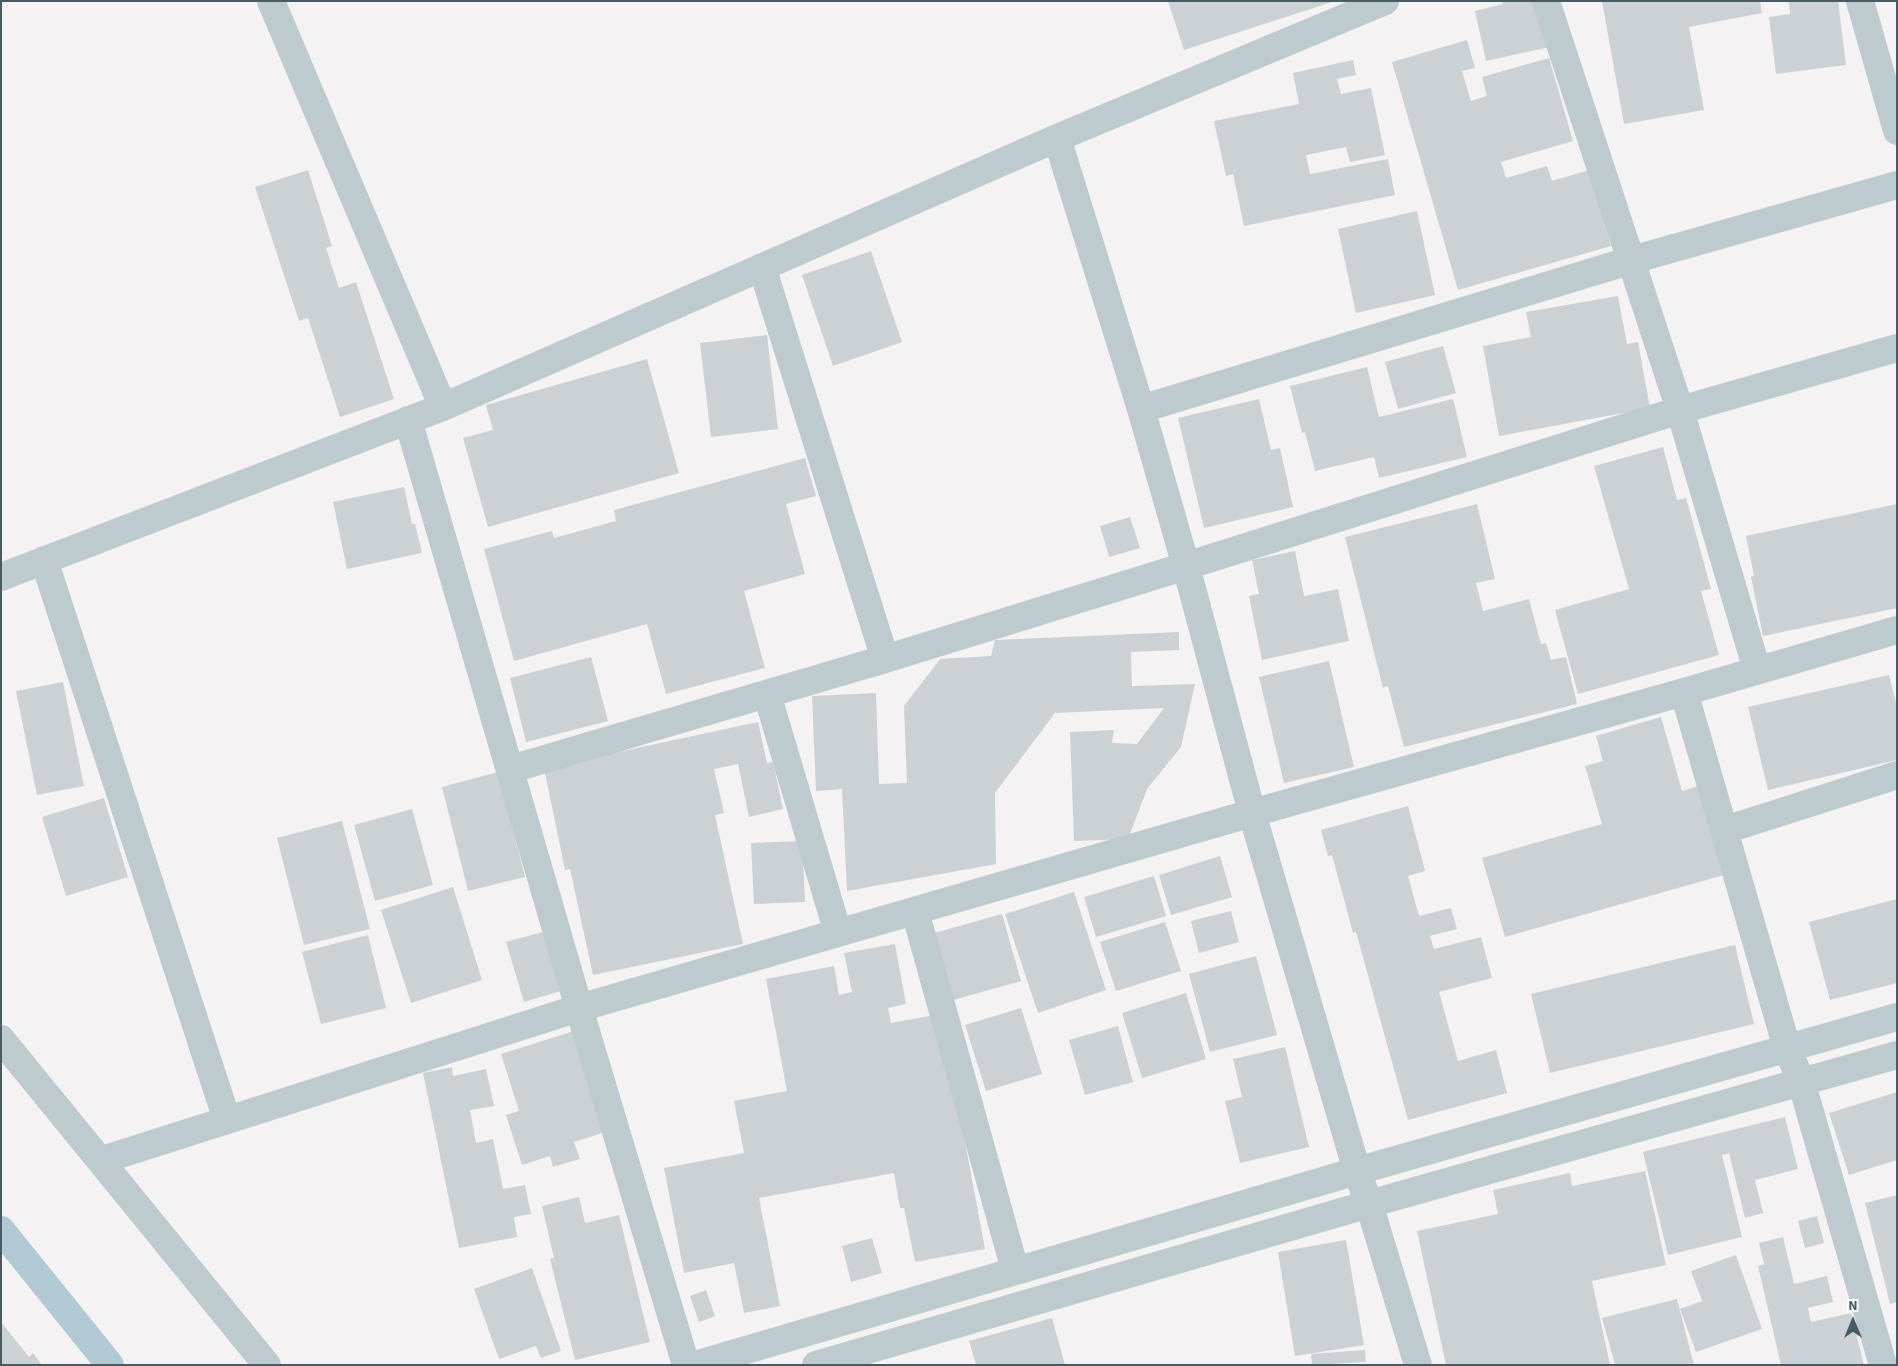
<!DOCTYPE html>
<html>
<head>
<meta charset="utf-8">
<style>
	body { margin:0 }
	#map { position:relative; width:1898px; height:1366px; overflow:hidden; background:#f5f2f3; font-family:"Source Sans 3",sans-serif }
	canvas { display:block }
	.frame { position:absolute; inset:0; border:2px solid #485b62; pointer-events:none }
	.north { position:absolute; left:1828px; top:1296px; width:50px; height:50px; -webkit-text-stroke:4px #fff; paint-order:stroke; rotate:0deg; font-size:14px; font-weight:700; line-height:20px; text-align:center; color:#485b62 }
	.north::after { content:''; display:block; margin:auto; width:18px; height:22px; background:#485b62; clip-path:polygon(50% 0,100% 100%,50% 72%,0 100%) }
</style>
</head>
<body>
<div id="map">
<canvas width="1898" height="1366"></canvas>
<div class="frame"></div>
<div class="north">N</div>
</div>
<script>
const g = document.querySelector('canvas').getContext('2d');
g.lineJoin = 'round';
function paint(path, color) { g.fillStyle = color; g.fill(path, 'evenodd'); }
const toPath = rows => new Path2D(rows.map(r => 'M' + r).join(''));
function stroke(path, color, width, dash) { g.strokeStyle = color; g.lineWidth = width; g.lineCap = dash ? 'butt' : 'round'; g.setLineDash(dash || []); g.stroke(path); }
paint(toPath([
	[1168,1,1332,1,1332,2,1184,50],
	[1502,1,1549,1,1559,45,1486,61,1475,11,1503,4],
	[1602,1,1760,1,1762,13,1689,27,1704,110,1624,124],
	[1789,1,1838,1,1846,65,1776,74,1769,17,1790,14],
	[1467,40,1475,68,1462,71,1471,101,1487,96,1482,77,1549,58,1573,141,1501,162,1506,178,1547,166,1552,181,1589,170,1611,246,1458,290,1392,62],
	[1353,60,1356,75,1337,79,1341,94,1371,88,1385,155,1350,162,1346,147,1306,155,1310,174,1388,159,1395,195,1244,226,1233,174,1226,176,1214,121,1299,104,1293,73],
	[308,170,332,246,326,248,339,288,356,282,394,399,340,417,308,318,299,321,255,187],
	[1417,211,1435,295,1356,313,1338,229],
	[871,251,902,342,833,366,802,275],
	[1618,296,1627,344,1638,342,1650,408,1499,436,1483,346,1531,337,1526,312],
	[767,335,778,429,711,437,700,343],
	[1443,346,1456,393,1398,409,1385,362],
	[647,359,679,473,488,527,463,438,493,430,486,405],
	[1367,367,1379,417,1453,399,1467,457,1379,478,1374,457,1315,471,1305,432,1302,433,1290,386],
	[1259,399,1271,450,1280,448,1293,507,1204,528,1178,418],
	[1663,447,1677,500,1686,498,1711,589,1701,591,1719,655,1578,694,1555,610,1629,589,1594,466],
	[805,458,816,496,786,504,805,574,744,591,765,668,666,694,647,624,514,661,484,549,552,531,554,538,616,521,614,510],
	[404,487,412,524,415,524,422,553,347,569,333,502],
	[1477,504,1495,579,1476,583,1483,611,1529,599,1541,644,1546,643,1551,660,1566,657,1577,704,1404,747,1388,686,1383,688,1345,537],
	[1897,504,1897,608,1763,636,1751,577,1754,576,1746,536],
	[1130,517,1140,548,1109,557,1100,526],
	[1295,551,1304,596,1338,589,1349,641,1262,660,1249,596,1259,594,1252,560],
	[1179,632,1179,650,1131,652,1132,686,1195,684,1181,747,1147,789,1128,839,1074,841,1070,732,1114,730,1112,743,1137,744,1164,708,1055,713,995,793,996,864,847,891,842,789,816,791,812,696,876,693,879,784,907,783,904,706,940,659,991,656,995,640],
	[591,657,608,721,526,742,510,678],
	[1329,661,1354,767,1284,783,1259,677],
	[1889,675,1897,707,1897,760,1768,790,1748,707],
	[63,682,84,786,37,795,16,691],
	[1661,717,1682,791,1698,786,1724,875,1505,937,1482,858,1602,824,1585,766,1603,761,1596,736],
	[758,722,767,763,773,762,783,809,749,817,738,764,714,769,724,813,715,815,743,944,593,975,570,869,565,870,544,768],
	[498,772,525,877,468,891,442,787],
	[104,798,128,877,66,896,42,817],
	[1408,806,1425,871,1408,876,1419,916,1451,908,1457,929,1430,936,1434,949,1481,937,1492,978,1439,992,1458,1061,1496,1050,1507,1093,1408,1120,1356,932,1353,933,1332,855,1328,856,1321,830],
	[412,809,433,885,375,901,354,825],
	[342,821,370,929,304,945,277,838],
	[802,841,805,902,754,904,751,843],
	[1220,856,1232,897,1171,915,1159,875],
	[1154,876,1166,916,1096,937,1084,897],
	[453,887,482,980,411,1003,381,910],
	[1074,892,1106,990,1038,1013,1005,914],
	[1897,899,1897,983,1830,1000,1809,922],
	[1231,911,1239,942,1199,953,1191,921],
	[1002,914,1021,981,950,1001,931,934],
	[1165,922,1181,971,1116,991,1100,942],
	[546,931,564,990,524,1002,506,942],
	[368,935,386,1008,321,1024,302,952],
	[895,944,906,1004,888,1008,891,1023,941,1014,985,1249,915,1262,904,1208,900,1208,894,1173,759,1198,780,1306,744,1313,734,1263,684,1273,664,1168,744,1153,734,1101,787,1091,766,979,834,966,839,995,852,992,844,953],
	[1735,945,1754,1024,1550,1073,1531,994],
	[1256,956,1277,1035,1210,1052,1189,974],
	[1186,993,1206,1059,1142,1078,1122,1013],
	[1021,1008,1042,1074,986,1091,965,1025],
	[1118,1026,1133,1082,1085,1095,1069,1040],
	[574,1031,608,1131,574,1142,580,1159,553,1167,550,1156,522,1165,506,1115,519,1111,501,1054],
	[1285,1047,1309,1147,1240,1163,1225,1101,1242,1097,1233,1059],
	[452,1067,453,1076,486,1069,494,1106,470,1110,476,1143,493,1139,503,1189,525,1185,531,1214,514,1217,517,1237,459,1248,423,1073],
	[1897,1092,1897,1160,1849,1175,1829,1113],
	[1785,1117,1798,1169,1755,1180,1763,1213,1745,1218,1729,1153,1722,1155,1742,1237,1668,1255,1643,1152],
	[1645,1171,1666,1265,1592,1281,1610,1365,1446,1365,1417,1231,1498,1214,1493,1190,1570,1173,1572,1186],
	[1897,1195,1897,1302,1890,1304,1865,1203],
	[579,1197,585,1223,619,1215,650,1342,575,1360,550,1259,554,1258,542,1206],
	[1817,1216,1824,1243,1805,1248,1798,1221],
	[1783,1237,1794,1284,1827,1276,1833,1302,1808,1308,1811,1322,1851,1313,1864,1365,1781,1365,1758,1266,1764,1264,1759,1243],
	[872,1238,882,1273,851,1282,842,1246],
	[1346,1240,1364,1345,1295,1356,1278,1252],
	[1736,1255,1762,1329,1696,1352,1680,1309,1702,1301,1691,1271],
	[532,1268,561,1351,541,1358,536,1346,499,1359,474,1289],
	[706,1290,715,1316,699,1322,690,1296],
	[1677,1299,1694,1365,1615,1365,1602,1318],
	[1052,1318,1065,1365,976,1365,969,1341],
	[1,1322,29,1357,33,1353,42,1365,1,1365],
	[1365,1350,1366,1362,1312,1365,1311,1354]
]), '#ccd1d5');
stroke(toPath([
	[271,1,443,407],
	[1546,1,1680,410,1757,670],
	[1860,1,1897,131],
	[1057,138,1141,409,1186,566,1252,813,1357,1171,1369,1204,1418,1365],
	[762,267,885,659],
	[1141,409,1632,260,1897,185],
	[408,420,579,1008,686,1365],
	[44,560,227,1120],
	[1,577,443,407,1057,138,1385,1],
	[1684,692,1787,1048,1801,1081,1883,1365],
	[767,694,838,933],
	[511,769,885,659,1186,566,1680,410,1897,348],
	[1725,830,1897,775],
	[915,911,1015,1270],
	[1,1039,267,1365],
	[102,1160,579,1008,1252,813,1684,692,1897,630]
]), '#bdcbcf', 28);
stroke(toPath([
	[695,1365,1357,1171,1897,1017],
	[816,1365,1369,1204,1897,1055]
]), '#bdcbcf', 28);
stroke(toPath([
	[1,1230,110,1365]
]), '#b1c9d2', 28);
</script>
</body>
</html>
